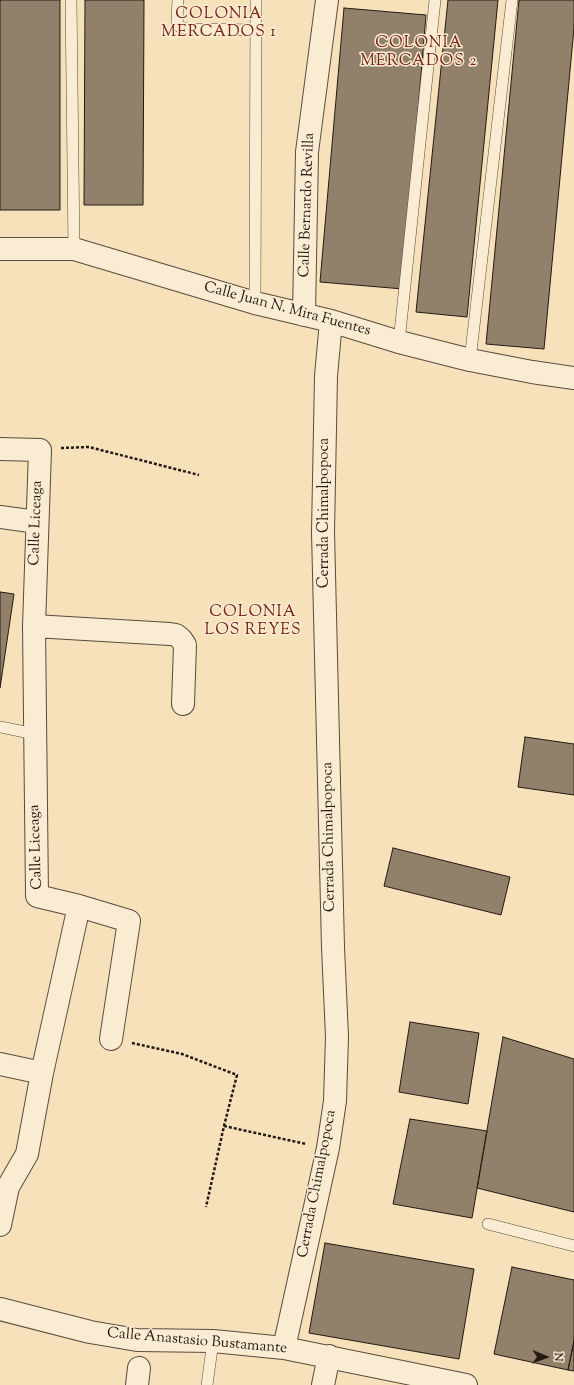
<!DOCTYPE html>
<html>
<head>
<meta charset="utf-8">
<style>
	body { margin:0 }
	#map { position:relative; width:574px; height:1385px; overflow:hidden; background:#f6e1bb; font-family:"Sorts Mill Goudy",serif }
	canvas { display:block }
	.north { position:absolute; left:526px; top:1337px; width:40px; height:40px; -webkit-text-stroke:3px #f9ecd3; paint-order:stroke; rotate:91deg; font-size:11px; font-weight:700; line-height:16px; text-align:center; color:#241a13 }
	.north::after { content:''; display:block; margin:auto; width:14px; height:18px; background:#241a13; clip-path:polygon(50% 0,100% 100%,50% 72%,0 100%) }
</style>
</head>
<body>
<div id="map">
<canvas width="574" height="1385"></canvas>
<div class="north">N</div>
</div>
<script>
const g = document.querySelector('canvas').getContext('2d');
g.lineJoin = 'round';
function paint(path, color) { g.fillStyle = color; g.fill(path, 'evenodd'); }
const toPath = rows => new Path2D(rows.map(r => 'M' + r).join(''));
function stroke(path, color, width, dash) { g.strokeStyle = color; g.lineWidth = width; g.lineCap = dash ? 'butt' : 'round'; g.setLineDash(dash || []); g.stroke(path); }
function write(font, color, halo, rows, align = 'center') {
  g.font = font + ' "Sorts Mill Goudy",serif'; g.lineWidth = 3; g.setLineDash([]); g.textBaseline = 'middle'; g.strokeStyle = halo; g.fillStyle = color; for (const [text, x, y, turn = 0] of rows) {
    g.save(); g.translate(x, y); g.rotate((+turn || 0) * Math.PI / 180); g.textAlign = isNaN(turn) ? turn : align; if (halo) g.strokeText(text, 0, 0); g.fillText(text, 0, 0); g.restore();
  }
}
const building = toPath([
	[0,0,60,0,60,210,0,210,0,0],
	[85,0,144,0,143,205,84,205,85,0],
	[448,0,498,0,467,317,416,312,448,0],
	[519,0,574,0,574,28,544,349,486,344,519,0],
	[344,8,426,15,403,289,320,282,344,8],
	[0,592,14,594,0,688,0,592],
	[525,737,574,744,574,795,518,787,525,737],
	[393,848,510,877,501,915,384,886,393,848],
	[410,1022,479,1033,468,1104,399,1092,410,1022],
	[503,1037,574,1059,574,1212,477,1188,503,1037],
	[410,1119,487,1131,472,1218,393,1204,410,1119],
	[325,1243,474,1269,459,1359,309,1333,325,1243],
	[512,1267,574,1280,574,1341,568,1370,494,1354,512,1267],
	[574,1341,574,1371,568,1370,574,1341]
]);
paint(building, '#91816a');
stroke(building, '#241a13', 1);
const service = toPath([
	[71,0,74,249],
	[178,0,177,21,180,27,187,29,256,30],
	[255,303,256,0],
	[399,342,435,0],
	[470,360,512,0],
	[0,727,35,734],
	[488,1224,574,1246],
	[207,1385,213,1341]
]);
const minor = toPath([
	[0,249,74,249,255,303,331,321,399,342,470,360,532,372,574,378],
	[304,315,307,152,327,0],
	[0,449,40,450,34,626,37,896,79,906,42,1073,27,1154,8,1187,0,1225],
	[0,517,37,522],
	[34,626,170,634,176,635,181,639,185,645,183,704],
	[79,906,129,921,111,1039],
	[0,1064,42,1073],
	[0,1309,90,1332,137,1340,213,1341,284,1348,466,1385],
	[284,1348,328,1148,335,1101,337,1037,333,947,323,532,326,376,331,321],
	[137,1385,139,1368],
	[323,1385,329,1356]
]);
stroke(service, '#584c3d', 12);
stroke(minor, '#584c3d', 24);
stroke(toPath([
	[61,448,89,447,199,475],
	[132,1043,182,1054,237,1075,224,1126,206,1207],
	[224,1126,306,1144]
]), '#241a13', 2.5, [3, 2]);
stroke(service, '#f9ecd3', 11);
stroke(minor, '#f9ecd3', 22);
write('15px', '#241a13', '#f9ecd3', [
	["Calle Bernardo Revilla",308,205,-88],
	["Calle Juan N. Mira Fuentes",287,310,15],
	["Cerrada Chimalpopoca",325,513,-90],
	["Calle Liceaga",37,523,-88],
	["Cerrada Chimalpopoca",330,837,-91],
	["Calle Liceaga",37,847,-92],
	["Cerrada Chimalpopoca",318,1184,-79],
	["Calle Anastasio Bustamante",197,1342,5]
]);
g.letterSpacing = '1px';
write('16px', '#7a1f14', '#f9ecd3', [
	["COLONIA",219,15],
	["MERCADOS 1",219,33],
	["COLONIA",419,44],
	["MERCADOS 2",419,62],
	["COLONIA",253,613],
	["LOS REYES",253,631]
]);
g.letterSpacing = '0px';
</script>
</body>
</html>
